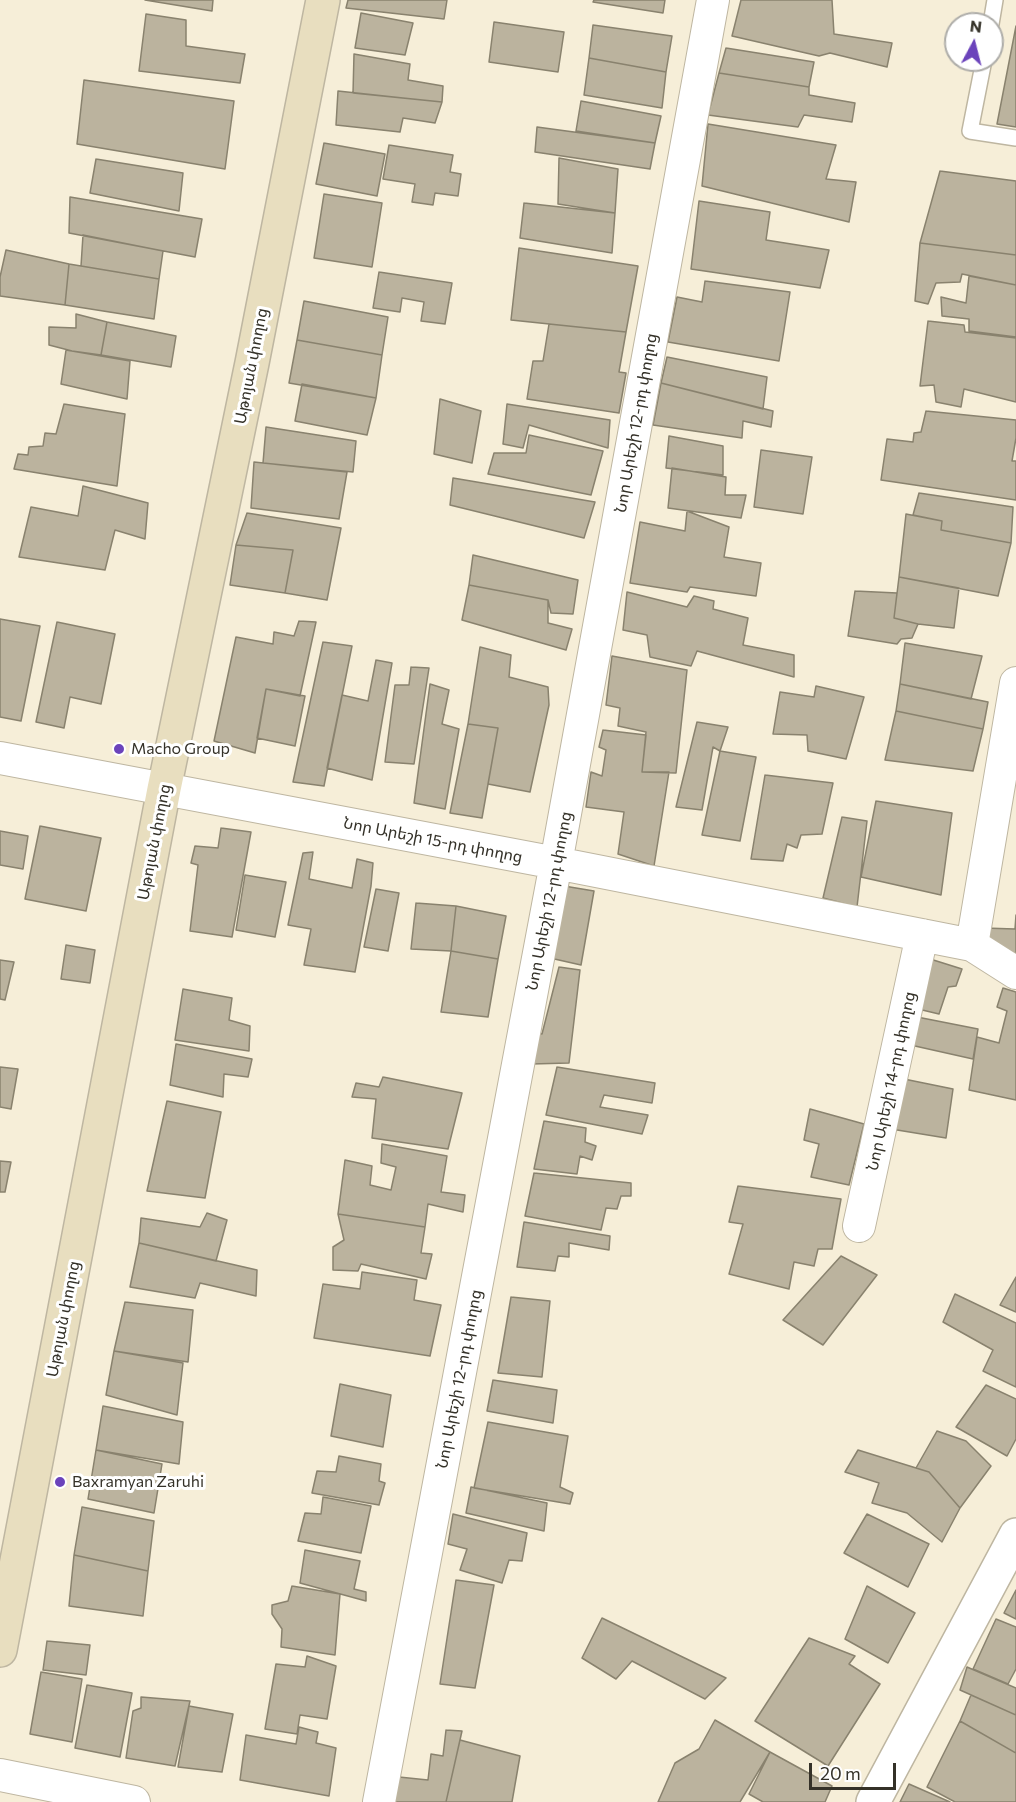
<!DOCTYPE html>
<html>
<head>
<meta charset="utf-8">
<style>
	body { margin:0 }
	#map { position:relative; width:1016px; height:1802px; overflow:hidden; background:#f6eed8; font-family:Commissioner,sans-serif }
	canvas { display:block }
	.north { position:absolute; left:944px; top:12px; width:60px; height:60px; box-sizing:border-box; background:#fff; border:2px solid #aeada9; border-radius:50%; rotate:7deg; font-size:16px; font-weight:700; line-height:24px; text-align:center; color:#343128 }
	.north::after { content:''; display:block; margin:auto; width:21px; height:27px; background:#6b43bb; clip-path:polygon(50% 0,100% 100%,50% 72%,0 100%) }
	.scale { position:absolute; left:809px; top:1763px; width:87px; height:27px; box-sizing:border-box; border:3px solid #343128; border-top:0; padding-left:8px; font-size:18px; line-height:21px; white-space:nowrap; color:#343128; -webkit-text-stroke:4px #fff; paint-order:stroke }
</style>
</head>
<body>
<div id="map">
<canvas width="1016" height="1802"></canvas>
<div class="north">N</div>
<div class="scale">20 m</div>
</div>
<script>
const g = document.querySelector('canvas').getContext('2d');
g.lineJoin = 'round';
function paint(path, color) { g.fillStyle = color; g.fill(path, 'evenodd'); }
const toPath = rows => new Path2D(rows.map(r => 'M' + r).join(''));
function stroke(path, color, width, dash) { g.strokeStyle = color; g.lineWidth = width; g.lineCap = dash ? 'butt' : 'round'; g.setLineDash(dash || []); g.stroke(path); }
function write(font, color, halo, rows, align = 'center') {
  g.font = font + ' Commissioner,"Noto Sans Armenian",sans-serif'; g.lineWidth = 6; g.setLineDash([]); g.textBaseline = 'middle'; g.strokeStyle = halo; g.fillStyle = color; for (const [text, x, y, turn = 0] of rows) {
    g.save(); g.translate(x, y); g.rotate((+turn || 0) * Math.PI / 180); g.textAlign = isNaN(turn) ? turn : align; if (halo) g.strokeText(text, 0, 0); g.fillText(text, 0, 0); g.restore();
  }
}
const building = toPath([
	[145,0,213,0,212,11,145,0],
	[348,0,447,0,444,19,346,8,348,0],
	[594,0,665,0,663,13,593,2,594,0],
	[741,0,832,0,834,34,892,43,887,67,830,53,819,56,732,36,741,0],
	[361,13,413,23,405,55,355,48,361,13],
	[146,14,186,20,186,46,245,54,240,83,139,71,146,14],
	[494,22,564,32,558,72,489,62,494,22],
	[593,25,672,36,666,72,589,58,593,25],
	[1016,26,1016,127,997,124,1016,26],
	[726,48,814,62,809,87,719,73,726,48],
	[354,54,410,64,408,80,443,86,442,102,353,93,354,54],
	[589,58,666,72,662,108,584,95,589,58],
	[719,73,809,87,809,95,855,103,852,122,804,115,798,127,708,115,719,73],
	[84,80,234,101,225,169,77,144,84,80],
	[338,91,403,98,442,102,435,123,403,118,400,132,336,125,338,91],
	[581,101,661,116,655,143,576,131,581,101],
	[708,124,836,145,826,179,856,182,849,222,702,186,708,124],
	[537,127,655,143,650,169,535,152,537,127],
	[324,143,385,154,377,196,316,184,324,143],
	[389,145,453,155,450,172,461,174,458,196,435,193,433,205,412,202,415,184,383,179,389,145],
	[559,158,618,169,615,213,558,204,559,158],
	[96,159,183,173,179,211,90,193,96,159],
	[940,171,1016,181,1016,255,920,243,940,171],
	[324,194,382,203,372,267,314,258,324,194],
	[70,197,202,219,195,257,69,233,70,197],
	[699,201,770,212,766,240,829,250,820,288,691,269,699,201],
	[524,203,615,213,612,253,520,238,524,203],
	[83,235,163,251,159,279,81,266,83,235],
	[920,243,1016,255,1016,285,962,274,960,282,936,283,928,304,915,301,920,243],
	[519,248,638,266,626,332,511,320,519,248],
	[6,250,69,264,65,305,0,296,0,277,6,250],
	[69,264,159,279,154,319,65,305,69,264],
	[379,272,452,283,445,324,421,321,424,302,402,298,400,312,373,308,379,272],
	[969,276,1016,285,1016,337,969,331,969,319,942,316,941,297,966,303,969,276],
	[705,281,790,292,779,361,668,342,677,297,702,302,705,281],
	[304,301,388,317,382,355,297,340,304,301],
	[76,314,107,322,101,355,72,351,49,345,49,327,76,328,76,314],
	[928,321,964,325,965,332,1016,338,1016,402,964,389,961,407,936,402,934,385,920,386,928,321],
	[107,322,176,336,171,367,101,355,107,322],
	[549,324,626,332,619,372,626,373,619,413,527,399,533,361,543,361,549,324],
	[297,340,382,355,376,398,289,383,297,340],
	[66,350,130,361,127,399,61,384,66,350],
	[667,357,767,377,763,409,661,383,667,357],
	[661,383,773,411,771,427,743,421,742,438,653,425,661,383],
	[302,384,376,398,367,435,295,421,302,384],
	[440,399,481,411,472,463,434,454,440,399],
	[64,404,125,414,117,486,14,469,18,454,28,455,29,447,43,446,45,433,56,434,64,404],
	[507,404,610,420,608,448,529,425,523,448,503,444,507,404],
	[926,411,1016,420,1016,438,1012,461,1016,461,1016,500,881,480,887,439,913,442,914,433,921,432,926,411],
	[266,427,356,441,353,472,263,463,266,427],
	[529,435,603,451,591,495,488,474,494,453,526,453,529,435],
	[669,436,723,446,723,475,666,468,669,436],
	[761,450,812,457,803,514,754,507,761,450],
	[254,462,347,472,339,519,251,508,254,462],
	[672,468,726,477,725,495,746,495,741,518,668,508,672,468],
	[453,478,595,502,584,538,450,505,453,478],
	[83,486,148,503,145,539,115,530,105,570,19,557,31,507,78,516,83,486],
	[919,493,1013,507,1011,543,941,530,942,521,913,515,919,493],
	[687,511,729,527,724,557,761,563,756,596,690,587,687,592,630,583,640,522,685,531,687,511],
	[247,513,341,528,327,600,285,593,293,550,236,545,247,513],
	[906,514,942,521,941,530,1011,543,998,596,899,577,906,514],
	[236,545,293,550,285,593,230,585,236,545],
	[473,555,578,580,573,614,551,613,548,600,469,585,473,555],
	[899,577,959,588,954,628,918,624,894,618,899,577],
	[469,585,548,600,548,623,572,629,566,650,462,620,469,585],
	[855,591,897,593,894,618,918,624,912,638,901,639,897,644,848,636,855,591],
	[627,592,687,607,694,596,714,601,713,609,748,618,743,645,794,655,794,677,697,651,691,666,650,657,647,635,623,630,627,592],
	[0,619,40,626,21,721,0,717,0,619],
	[299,621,316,622,300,696,266,689,255,753,214,741,236,637,273,644,274,632,294,636,299,621],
	[57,622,115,634,101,704,70,697,64,728,36,722,57,622],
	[323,642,352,646,324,786,293,782,323,642],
	[905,643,982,656,971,699,900,684,905,643],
	[480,647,511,655,509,677,548,687,549,705,530,792,488,784,498,728,468,724,480,647],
	[612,656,687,670,676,773,642,772,646,732,618,726,620,708,606,705,612,656],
	[376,660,392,663,372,780,327,768,342,695,368,701,376,660],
	[411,667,429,668,414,764,385,762,395,685,409,685,411,667],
	[430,684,449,690,442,724,459,729,445,809,414,803,430,684],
	[900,684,988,702,983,729,896,711,900,684],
	[816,686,864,697,846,759,808,751,807,735,773,734,780,692,814,697,816,686],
	[266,689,305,696,295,746,257,738,266,689],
	[896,711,983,729,973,771,885,760,896,711],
	[697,722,728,727,720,751,713,747,702,810,676,807,697,722],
	[468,724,498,728,482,818,450,813,468,724],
	[603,730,646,735,642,772,669,772,654,866,618,854,624,812,586,807,591,772,602,776,606,750,599,747,603,730],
	[720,751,756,757,740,841,702,835,720,751],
	[765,775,833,783,822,834,801,835,797,848,787,844,783,861,751,859,765,775],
	[876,801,952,813,941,895,861,877,876,801],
	[842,817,867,821,857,907,823,898,842,817],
	[40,826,101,838,86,911,25,899,40,826],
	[221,828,251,832,232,937,190,931,198,865,191,863,195,846,218,848,221,828],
	[0,831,28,836,23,869,0,865,0,831],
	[313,852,309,879,352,888,357,859,373,863,371,886,355,972,304,965,311,929,288,925,303,853,313,852],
	[245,875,286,882,275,937,236,930,245,875],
	[564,886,594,891,581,965,550,958,564,886],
	[376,889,399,893,388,951,364,947,376,889],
	[416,903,456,906,451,951,411,949,416,903],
	[456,906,506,916,498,959,451,951,456,906],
	[1016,915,1016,953,984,947,984,928,1015,929,1016,915],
	[66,945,95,950,90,983,61,979,66,945],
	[451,951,498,959,488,1017,441,1012,451,951],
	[927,958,962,969,956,986,948,987,939,1014,918,1009,927,958],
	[0,960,14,962,5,1000,0,999,0,960],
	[559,967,580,970,569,1063,531,1064,537,1032,542,1034,559,967],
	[1003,988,1016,992,1016,1100,969,1090,977,1037,999,1043,1007,1011,997,1007,1003,988],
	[183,989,232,998,229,1020,250,1026,249,1051,175,1040,183,989],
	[912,1016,978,1029,973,1059,906,1044,912,1016],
	[176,1044,252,1059,248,1077,224,1074,223,1097,170,1085,176,1044],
	[0,1067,18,1069,11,1109,0,1107,0,1067],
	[557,1067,655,1083,652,1103,604,1095,600,1107,648,1115,642,1134,546,1115,557,1067],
	[383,1077,462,1093,448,1149,372,1138,376,1099,352,1097,356,1083,379,1087,383,1077],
	[904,1079,953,1089,946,1138,891,1129,904,1079],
	[167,1101,221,1112,205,1198,147,1191,167,1101],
	[810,1109,864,1124,849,1185,811,1177,819,1144,804,1140,810,1109],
	[544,1121,586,1128,585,1142,596,1146,592,1160,580,1156,577,1174,534,1169,544,1121],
	[382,1144,447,1156,441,1192,465,1195,463,1212,428,1204,425,1227,338,1214,345,1160,372,1166,370,1185,391,1190,396,1167,381,1163,382,1144],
	[0,1161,11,1162,5,1192,0,1192,0,1161],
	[534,1173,631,1183,631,1196,621,1196,617,1209,606,1208,601,1230,525,1216,534,1173],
	[738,1186,841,1199,832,1249,818,1249,814,1266,794,1262,789,1289,729,1274,743,1224,729,1222,738,1186],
	[207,1213,227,1220,216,1261,139,1243,141,1218,200,1227,207,1213],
	[338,1214,425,1227,421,1253,432,1254,426,1279,361,1264,358,1271,333,1270,333,1247,344,1240,338,1214],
	[524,1222,610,1236,609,1250,569,1243,569,1257,558,1256,555,1271,517,1267,524,1222],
	[139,1243,257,1270,256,1296,200,1283,195,1298,130,1287,139,1243],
	[841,1256,877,1275,823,1345,783,1320,841,1256],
	[362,1272,417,1280,414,1300,441,1305,430,1356,314,1338,323,1284,360,1289,362,1272],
	[1016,1277,1016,1312,1000,1305,1016,1277],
	[955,1294,1016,1323,1016,1387,983,1371,993,1350,943,1322,955,1294],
	[511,1297,550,1301,542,1377,498,1373,511,1297],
	[125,1302,193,1310,188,1362,114,1351,125,1302],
	[114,1351,183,1363,177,1415,106,1395,114,1351],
	[493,1380,557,1390,553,1423,487,1411,493,1380],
	[340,1384,391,1395,383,1447,331,1436,340,1384],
	[986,1385,1016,1399,1016,1439,1007,1456,956,1427,986,1385],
	[103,1406,183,1422,179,1464,96,1450,103,1406],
	[488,1422,568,1436,560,1487,573,1493,570,1504,474,1488,488,1422],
	[937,1431,966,1441,991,1466,960,1508,929,1472,916,1468,937,1431],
	[96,1450,162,1464,154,1513,88,1499,96,1450],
	[858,1450,929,1472,960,1508,942,1542,907,1513,872,1503,879,1483,845,1472,858,1450],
	[339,1456,381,1464,379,1481,385,1483,379,1505,312,1493,317,1471,336,1472,339,1456],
	[471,1487,547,1503,544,1531,466,1513,471,1487],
	[323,1497,371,1506,361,1553,298,1541,305,1513,321,1514,323,1497],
	[82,1507,154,1521,148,1571,74,1555,82,1507],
	[453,1514,527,1533,522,1561,509,1560,502,1583,460,1570,467,1549,448,1544,453,1514],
	[867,1514,929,1544,908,1587,844,1553,867,1514],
	[305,1550,360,1561,354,1589,366,1592,366,1601,300,1583,305,1550],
	[74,1555,148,1571,143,1616,69,1606,74,1555],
	[456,1580,494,1585,475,1688,440,1684,456,1580],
	[292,1586,340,1594,335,1655,281,1647,282,1629,272,1614,272,1605,288,1601,292,1586],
	[867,1586,915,1613,888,1663,845,1639,867,1586],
	[1016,1590,1016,1619,1004,1613,1016,1590],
	[602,1618,726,1678,705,1699,632,1661,616,1679,582,1658,602,1618],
	[996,1619,1016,1627,1016,1669,1008,1684,973,1669,996,1619],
	[809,1638,855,1656,849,1664,880,1684,828,1766,755,1721,809,1638],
	[47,1641,90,1645,86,1675,43,1670,47,1641],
	[307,1656,336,1666,327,1719,300,1715,297,1734,265,1729,276,1664,305,1667,307,1656],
	[967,1667,1016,1688,1016,1715,960,1690,967,1667],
	[41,1672,82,1679,72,1742,30,1734,41,1672],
	[87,1685,132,1693,120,1757,75,1748,87,1685],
	[971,1695,1016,1715,1016,1753,960,1721,971,1695],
	[141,1697,190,1701,175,1766,126,1758,133,1711,141,1708,141,1697],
	[189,1706,233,1714,222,1772,178,1767,189,1706],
	[715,1720,770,1752,740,1802,658,1802,675,1763,699,1749,715,1720],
	[960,1721,1016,1753,1016,1802,955,1802,927,1787,960,1721],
	[299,1727,318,1732,316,1743,336,1748,329,1796,240,1780,246,1735,296,1744,299,1727],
	[446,1730,462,1731,446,1802,391,1802,399,1777,428,1780,431,1754,443,1756,446,1730],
	[460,1740,520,1756,512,1802,446,1802,460,1740],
	[770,1752,832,1786,825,1802,763,1802,749,1794,770,1752],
	[909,1784,950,1802,900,1802,909,1784]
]);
paint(building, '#bbb39e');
stroke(building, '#89826e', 1.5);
const service = toPath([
	[991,24,995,0],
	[984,60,970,131,1016,138]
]);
const minor = toPath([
	[0,758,556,863,972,945,1016,973],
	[972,945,1016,683],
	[859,1226,922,935],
	[0,1775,134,1802],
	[379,1802,556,863,713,0]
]);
const tertiary = toPath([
	[873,1802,1016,1535]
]);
const secondary = toPath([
	[0,1650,164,789,252,363,323,0]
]);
stroke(service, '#beb6a1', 18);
stroke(minor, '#beb6a1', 34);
stroke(tertiary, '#beb6a1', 36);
stroke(secondary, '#beb6a1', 36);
stroke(service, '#fff', 15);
stroke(minor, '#fff', 32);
stroke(tertiary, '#fff', 33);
stroke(secondary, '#e8debf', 33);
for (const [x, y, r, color] of [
	[119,749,6,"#6b43bb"],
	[60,1482,6,"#6b43bb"]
]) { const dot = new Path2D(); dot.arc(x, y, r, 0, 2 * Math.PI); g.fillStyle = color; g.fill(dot); stroke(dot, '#fff', 2); }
write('16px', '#343128', '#fff', [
	["Աթոյան փողոց",251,366,-79],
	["Նոր Արեշի 12-րդ փողոց",636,423,-80],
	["Նոր Արեշի 15-րդ փողոց",433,840,11],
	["Աթոյան փողոց",154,842,-79],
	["Նոր Արեշի 12-րդ փողոց",549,901,-79],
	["Նոր Արեշի 14-րդ փողոց",891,1081,-78],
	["Աթոյան փողոց",63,1319,-79],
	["Նոր Արեշի 12-րդ փողոց",459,1379,-79]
]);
write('16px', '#343128', '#fff', [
	["Macho Group",131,749],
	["Baxramyan Zaruhi",72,1482]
], 'left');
</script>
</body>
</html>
